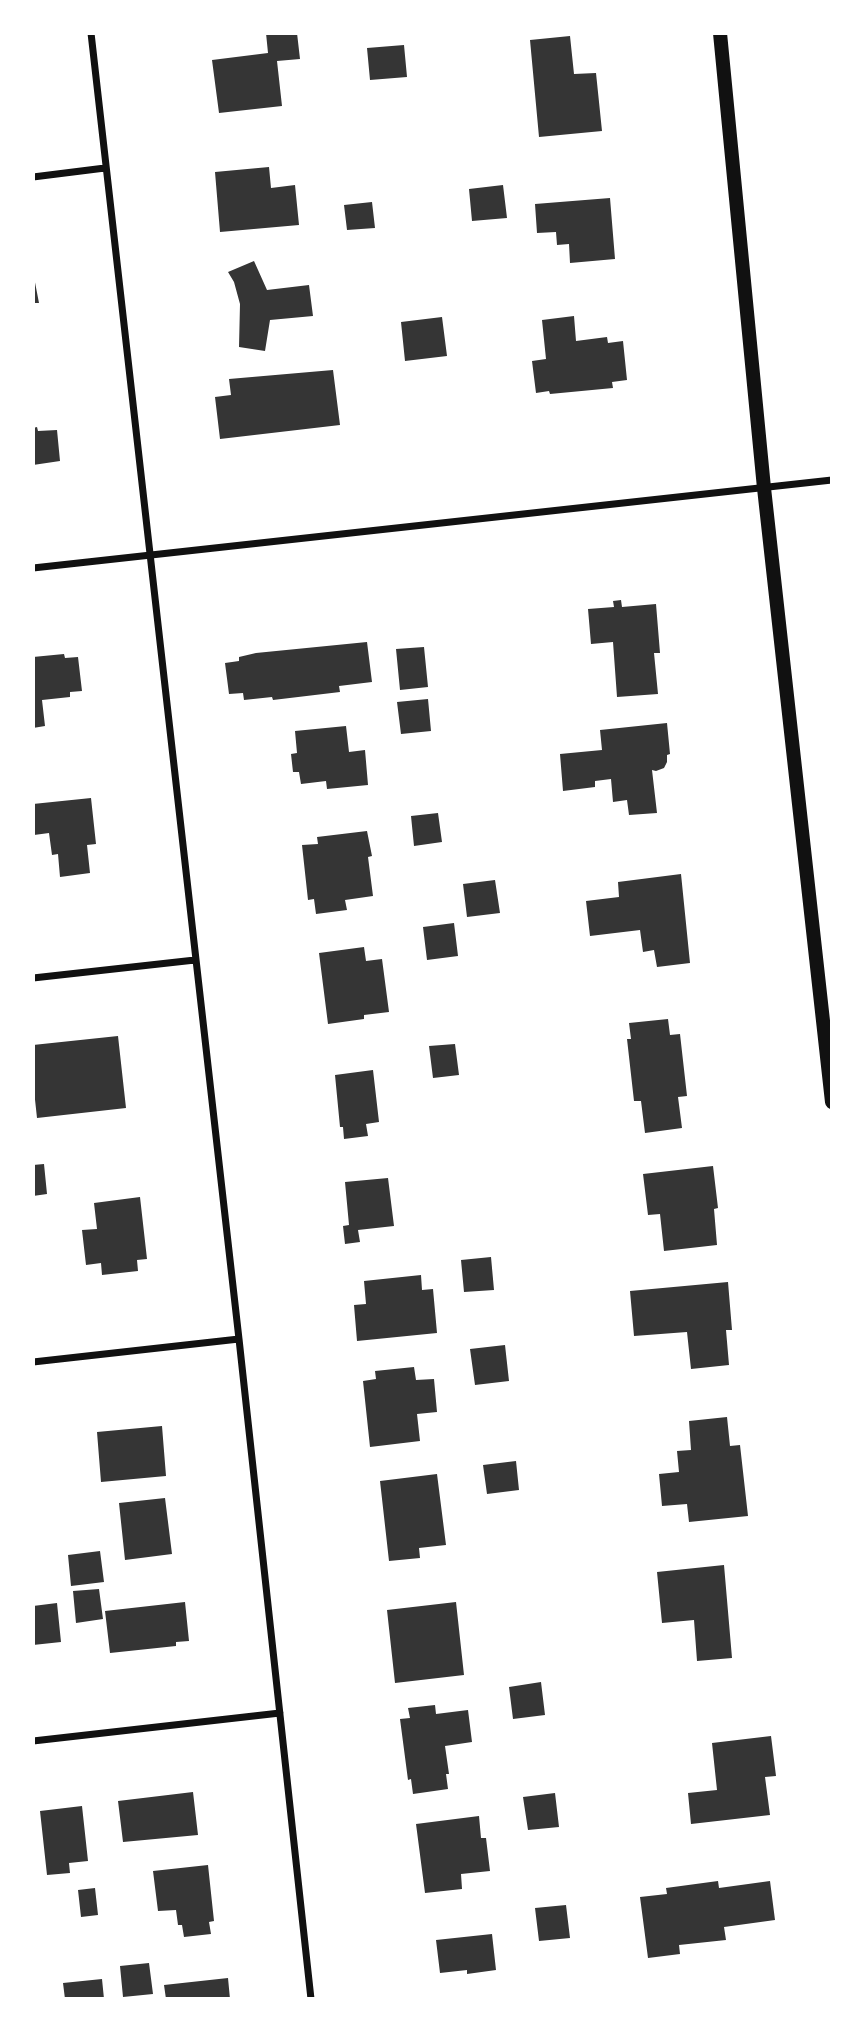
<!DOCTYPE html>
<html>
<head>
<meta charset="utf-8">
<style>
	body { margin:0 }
	#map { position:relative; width:865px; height:2032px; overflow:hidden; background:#fff; font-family:"Archivo Narrow",sans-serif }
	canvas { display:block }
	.frame { position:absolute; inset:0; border:35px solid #fff; pointer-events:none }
</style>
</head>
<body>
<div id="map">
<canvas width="865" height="2032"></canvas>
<div class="frame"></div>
</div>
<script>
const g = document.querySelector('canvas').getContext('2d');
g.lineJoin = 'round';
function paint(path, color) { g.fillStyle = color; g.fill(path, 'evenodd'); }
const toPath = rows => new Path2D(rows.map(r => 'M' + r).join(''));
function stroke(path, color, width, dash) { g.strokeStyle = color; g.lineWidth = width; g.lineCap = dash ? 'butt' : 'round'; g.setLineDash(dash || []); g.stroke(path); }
paint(toPath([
	[266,33,297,33,300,59,277,61,282,106,219,113,212,60,268,53],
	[570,36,574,74,596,73,602,131,539,137,530,40],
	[404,45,407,77,370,80,367,48],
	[269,167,271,188,295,185,299,225,220,232,215,172],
	[503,185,507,218,472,221,469,189],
	[610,198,615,259,570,263,569,244,557,245,556,232,537,233,535,204],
	[372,202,375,228,347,230,344,205],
	[254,261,267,290,309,285,313,316,270,320,265,351,239,347,240,304,234,282,228,272],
	[33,272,39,303,33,303],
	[574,316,576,341,607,337,608,343,623,341,627,380,612,382,613,388,550,394,549,391,536,393,532,361,546,359,542,320],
	[442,317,447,356,405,361,401,322],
	[333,370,340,425,220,439,215,397,231,395,229,379],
	[37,427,38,431,57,430,60,461,33,465,33,428],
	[621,600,622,607,656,604,660,653,654,653,658,694,617,697,613,642,591,644,588,609,614,607,613,601],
	[367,642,372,682,339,686,340,692,273,700,272,697,244,700,243,693,229,694,225,663,239,661,239,657,256,653],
	[424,647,428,687,400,690,396,649],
	[64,654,65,658,78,657,82,691,70,692,70,697,42,700,45,726,33,728,33,657],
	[428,699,431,731,401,734,397,702],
	[667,723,670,754,667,755,667,762,664,768,656,771,652,770,657,813,629,815,627,800,613,802,611,779,595,781,595,787,563,791,560,754,602,750,600,730],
	[346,726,349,752,365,750,368,785,327,789,326,781,301,784,299,772,293,772,291,754,297,753,295,731],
	[91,798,96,844,87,845,90,873,60,877,58,854,52,855,49,833,34,835,33,804],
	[438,813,442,842,414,846,411,816],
	[367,831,372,856,368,857,373,896,345,900,347,910,316,914,314,899,308,900,302,845,318,844,317,837],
	[681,874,690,963,657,967,654,950,643,952,640,930,590,936,586,901,619,897,618,882],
	[495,880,500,913,467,917,463,884],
	[454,923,458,956,427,960,423,927],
	[364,947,366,961,382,959,389,1012,364,1015,364,1019,328,1024,319,953],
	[668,1019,670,1035,680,1034,687,1096,678,1097,682,1128,645,1133,641,1101,634,1101,627,1039,631,1039,629,1023],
	[118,1036,126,1108,37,1118,33,1081,33,1045],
	[455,1044,459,1075,433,1078,429,1046],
	[373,1070,379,1122,366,1124,368,1136,344,1139,343,1127,340,1127,335,1075],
	[44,1164,47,1194,33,1196,33,1165],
	[713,1166,718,1208,714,1209,717,1245,664,1251,660,1214,648,1215,643,1174],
	[388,1178,394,1226,358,1230,360,1242,345,1244,343,1226,349,1225,345,1182],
	[140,1197,147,1259,137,1260,138,1271,102,1275,101,1263,86,1265,82,1230,97,1229,94,1203],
	[491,1257,494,1290,464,1292,461,1260],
	[421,1275,422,1290,433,1289,437,1333,357,1341,354,1305,366,1304,364,1281],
	[728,1282,732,1330,726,1330,729,1365,691,1369,687,1332,634,1336,630,1291],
	[505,1345,509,1381,475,1385,470,1349],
	[414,1367,416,1380,434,1379,437,1412,417,1414,420,1441,370,1447,363,1381,376,1379,375,1371],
	[727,1417,730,1446,740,1445,748,1516,689,1522,687,1504,662,1506,659,1474,679,1472,677,1451,691,1450,689,1421],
	[162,1426,166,1476,101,1482,97,1432],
	[516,1461,519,1490,487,1494,483,1465],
	[437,1474,446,1545,419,1548,420,1558,389,1561,380,1481],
	[165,1498,172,1554,125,1560,119,1503],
	[100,1551,104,1582,71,1586,68,1555],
	[724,1565,732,1658,697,1661,694,1620,662,1623,657,1572],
	[99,1589,103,1619,76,1623,73,1591],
	[185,1602,189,1641,176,1642,176,1646,110,1653,105,1611],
	[456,1602,464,1675,395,1683,387,1610],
	[57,1603,61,1642,33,1645,33,1606],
	[541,1682,545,1715,513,1719,509,1687],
	[435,1705,436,1714,468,1710,472,1742,445,1746,449,1774,446,1774,448,1789,413,1794,411,1779,408,1780,400,1719,410,1718,408,1708],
	[771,1736,776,1776,765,1777,770,1815,691,1824,688,1793,717,1790,712,1743],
	[193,1792,198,1835,123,1842,118,1801],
	[555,1793,559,1827,528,1830,523,1797],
	[82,1806,88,1861,69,1863,70,1873,47,1875,40,1811],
	[479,1816,481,1838,486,1838,490,1871,461,1874,462,1889,425,1893,416,1824],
	[208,1865,214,1921,209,1922,211,1934,184,1937,182,1925,178,1925,176,1910,158,1911,153,1871],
	[718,1881,719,1888,770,1881,775,1920,724,1927,726,1940,679,1945,680,1954,648,1958,640,1897,667,1894,666,1888],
	[95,1888,98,1915,81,1917,78,1890],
	[566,1905,570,1938,539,1941,535,1908],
	[492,1934,496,1970,467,1974,467,1970,440,1973,436,1940],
	[149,1963,153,1994,123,1997,120,1966],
	[228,1978,230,1999,166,1999,164,1985],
	[102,1979,104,1999,65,1999,63,1983]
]), '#353535');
stroke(toPath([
	[91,33,239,1339,311,1999],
	[33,177,105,168],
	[33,568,832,480],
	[33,978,195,960],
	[33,1362,239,1339],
	[33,1741,280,1713]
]), '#111', 7);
stroke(toPath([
	[720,33,764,488,832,1102]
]), '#111', 14);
</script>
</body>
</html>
